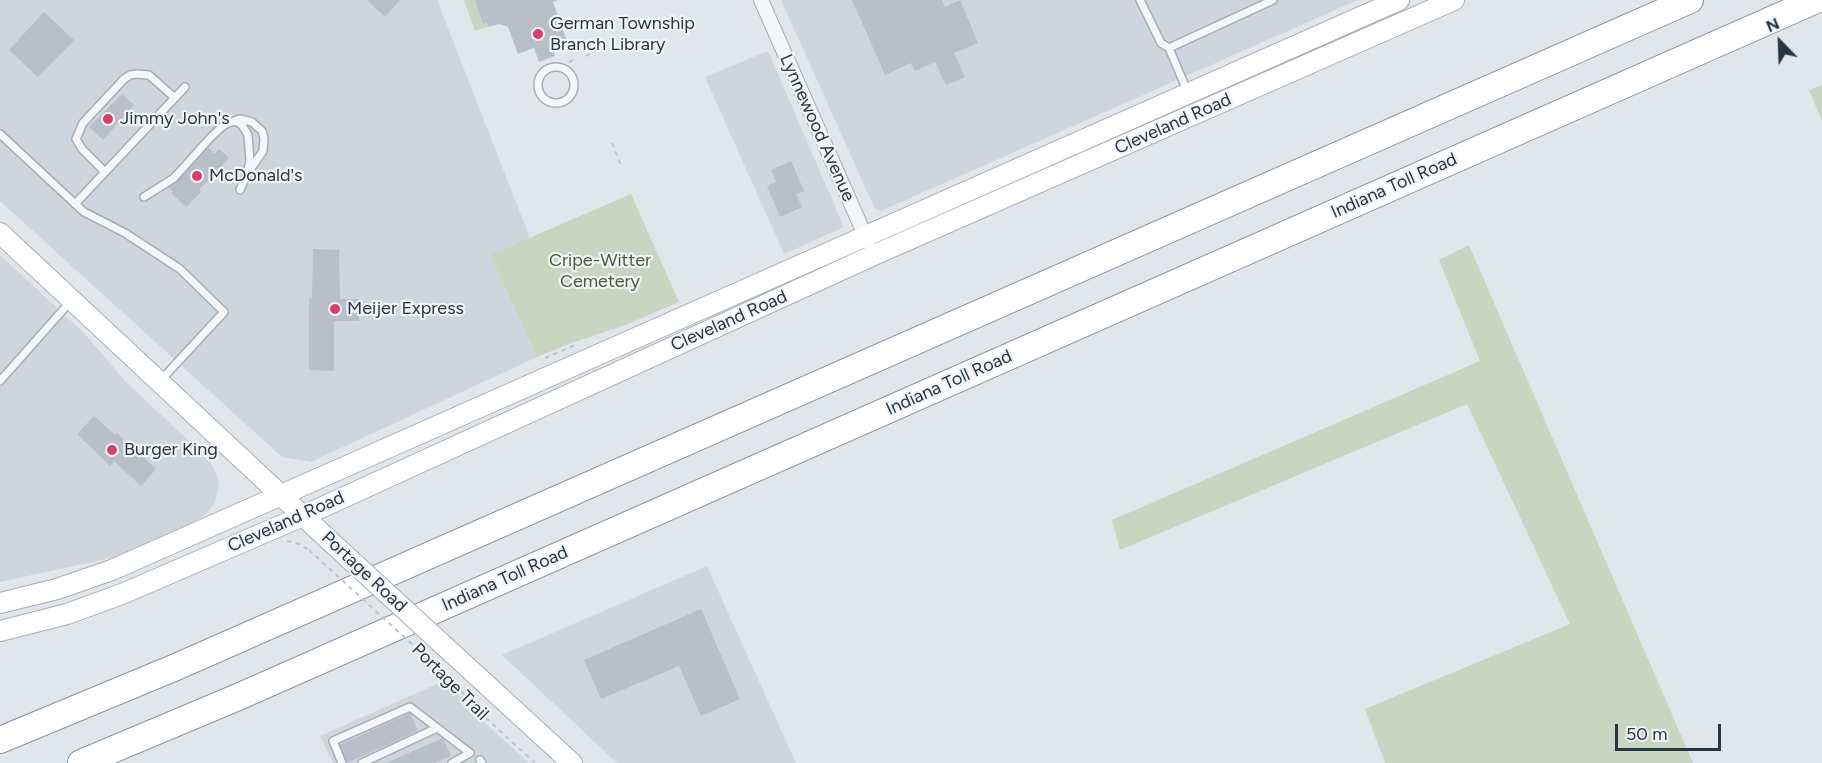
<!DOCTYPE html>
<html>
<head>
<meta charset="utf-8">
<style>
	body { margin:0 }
	#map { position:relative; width:1822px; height:763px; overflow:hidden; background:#e1e6ea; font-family:Figtree,sans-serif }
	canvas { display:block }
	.north { position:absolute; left:1750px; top:12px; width:60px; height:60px; -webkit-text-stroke:4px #f0f4f8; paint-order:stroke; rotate:337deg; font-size:16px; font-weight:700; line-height:24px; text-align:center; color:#283543 }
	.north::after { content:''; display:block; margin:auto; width:21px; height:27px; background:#283543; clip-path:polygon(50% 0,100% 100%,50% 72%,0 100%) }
	.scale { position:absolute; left:1615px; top:724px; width:106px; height:27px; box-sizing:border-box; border:3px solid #283543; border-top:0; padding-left:8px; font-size:18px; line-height:21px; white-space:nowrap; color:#283543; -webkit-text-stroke:4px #f0f4f8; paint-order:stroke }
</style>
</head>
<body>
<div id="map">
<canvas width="1822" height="763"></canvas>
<div class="north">N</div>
<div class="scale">50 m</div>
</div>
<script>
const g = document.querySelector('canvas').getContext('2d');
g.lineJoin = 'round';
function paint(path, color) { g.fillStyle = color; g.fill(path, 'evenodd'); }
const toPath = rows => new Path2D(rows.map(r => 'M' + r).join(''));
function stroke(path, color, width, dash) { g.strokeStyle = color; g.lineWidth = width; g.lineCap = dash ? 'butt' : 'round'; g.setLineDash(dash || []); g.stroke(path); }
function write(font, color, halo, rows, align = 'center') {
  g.font = font + ' Figtree,sans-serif'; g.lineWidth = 4.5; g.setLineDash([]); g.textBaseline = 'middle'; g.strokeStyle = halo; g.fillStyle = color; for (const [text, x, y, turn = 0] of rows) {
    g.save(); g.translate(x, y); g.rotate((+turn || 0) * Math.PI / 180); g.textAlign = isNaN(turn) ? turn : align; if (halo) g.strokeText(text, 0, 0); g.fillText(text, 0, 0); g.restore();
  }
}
paint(toPath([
	[0,0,437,0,530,238,490,255,537,357,311,462,282,457,0,201],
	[781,0,1358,0,881,211,875,209],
	[768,51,844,227,784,254,705,77],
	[0,255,84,333,125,381,209,460,217,475,219,483,215,503,203,516,185,527,115,557,0,582],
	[707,566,796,763,617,763,502,655],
	[446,680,474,713,529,763,333,763,320,736]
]), '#cfd5dc');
paint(toPath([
	[464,0,475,0,483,24,487,23,488,27,475,31],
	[1822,85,1822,121,1809,90],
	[631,194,679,302,623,326,569,344,537,357,490,255],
	[1469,245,1693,763,1385,763,1365,709,1570,624,1467,404,1120,550,1112,520,1480,361,1439,260]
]), '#c8d5c1');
paint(toPath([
	[367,0,400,0,385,17],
	[475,0,558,0,553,2,567,41,552,47,555,56,539,62,534,48,518,54,508,27,499,24,488,27,487,23,483,24],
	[852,0,942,0,945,7,960,0,978,43,954,53,965,77,946,85,935,62,915,71,911,63,885,75],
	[44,12,74,40,38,77,9,50],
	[122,94,134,105,103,140,89,127],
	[208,147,214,154,219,149,229,158,199,190,201,192,186,207,171,193,173,191,169,188],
	[791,161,804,191,796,194,802,207,780,217,767,186,776,182,771,170],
	[313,249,339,250,340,299,359,299,359,321,334,321,334,371,309,370,309,299,312,298],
	[94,416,115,435,117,433,124,439,122,441,138,456,140,454,156,469,141,486,114,461,110,466,77,434],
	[701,609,740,699,701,716,679,666,601,699,584,660],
	[410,713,418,731,347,763,339,745],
	[443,738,451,756,435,763,386,763]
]), '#b8bfc8');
const lane = toPath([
	[1140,0,1161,43,1169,48,1273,0],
	[1169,48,1188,93],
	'538 85a18 18 0 1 1 36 0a18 18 0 1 1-36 0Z',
	[234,121,240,119,252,122,262,131,264,138,263,151,250,170],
	[0,134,84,212,125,233,180,269,224,312,161,380],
	[105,172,82,149,76,139,83,123,124,79,130,75,137,74,149,75,175,98],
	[144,197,174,178,211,137,224,125,231,122,236,121,242,125,248,135,250,161,247,174,240,190],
	[75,204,185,87],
	[0,381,70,302],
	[480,760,482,763],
	[342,763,333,741,410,707,470,753,452,763],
	[362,763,437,728]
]);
const street = toPath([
	[761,0,868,242]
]);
const secondary = toPath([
	[0,233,331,542],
	[0,603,57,589,112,570,1399,0],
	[0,631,67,614,122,594,303,516,874,255,1454,0],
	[452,653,572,763]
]);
const highway = toPath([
	[0,740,176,667,1690,0],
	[81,763,238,697,1816,0]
]);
stroke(lane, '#a6adb5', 10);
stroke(street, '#a6adb5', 16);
stroke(secondary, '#a6adb5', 22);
stroke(highway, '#8795a2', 28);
stroke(toPath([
	[586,56,603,47],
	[550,64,551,69],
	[568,71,568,63,573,60],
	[612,143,621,165],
	[545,358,575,345],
	[287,541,299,544,309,550],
	[436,666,452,680,474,707,535,763]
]), '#bfc4c9', 2, [4.5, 4.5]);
stroke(lane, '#f4f6f8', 7);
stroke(street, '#f4f6f8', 14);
stroke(secondary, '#fff', 20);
stroke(highway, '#fff', 26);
const secondaryBridge = toPath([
	[331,542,452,653]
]);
stroke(secondaryBridge, '#a6adb5', 22, []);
stroke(toPath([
	[309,550,436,666]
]), '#bfc4c9', 2, [4.5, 4.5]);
stroke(secondaryBridge, '#fff', 20);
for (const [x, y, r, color] of [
	[538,34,6,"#d63f67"],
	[108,119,6,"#d63f67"],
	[197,176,6,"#d63f67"],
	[335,309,6,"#d63f67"],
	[112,450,6,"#d63f67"]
]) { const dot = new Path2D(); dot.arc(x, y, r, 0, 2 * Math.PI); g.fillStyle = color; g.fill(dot); stroke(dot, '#f0f4f8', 2); }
write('18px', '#283543', '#f0f4f8', [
	["German Township",550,24],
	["Branch Library",550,45],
	["Jimmy John's",120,119],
	["McDonald's",209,176],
	["Meijer Express",347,309],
	["Burger King",124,450]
], 'left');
write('18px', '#283543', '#f0f4f8', [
	["Cleveland Road",1173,124,-24],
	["Lynnewood Avenue",817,128,66],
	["Indiana Toll Road",1394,186,-24],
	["Cleveland Road",729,321,-24],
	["Indiana Toll Road",949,383,-24],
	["Cleveland Road",286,522,-24],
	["Portage Road",364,572,43],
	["Indiana Toll Road",505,579,-24],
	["Portage Trail",450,682,45]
]);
write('18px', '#426034', '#f0f4f8', [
	["Cripe-Witter",600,261],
	["Cemetery",600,282]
]);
</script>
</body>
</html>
